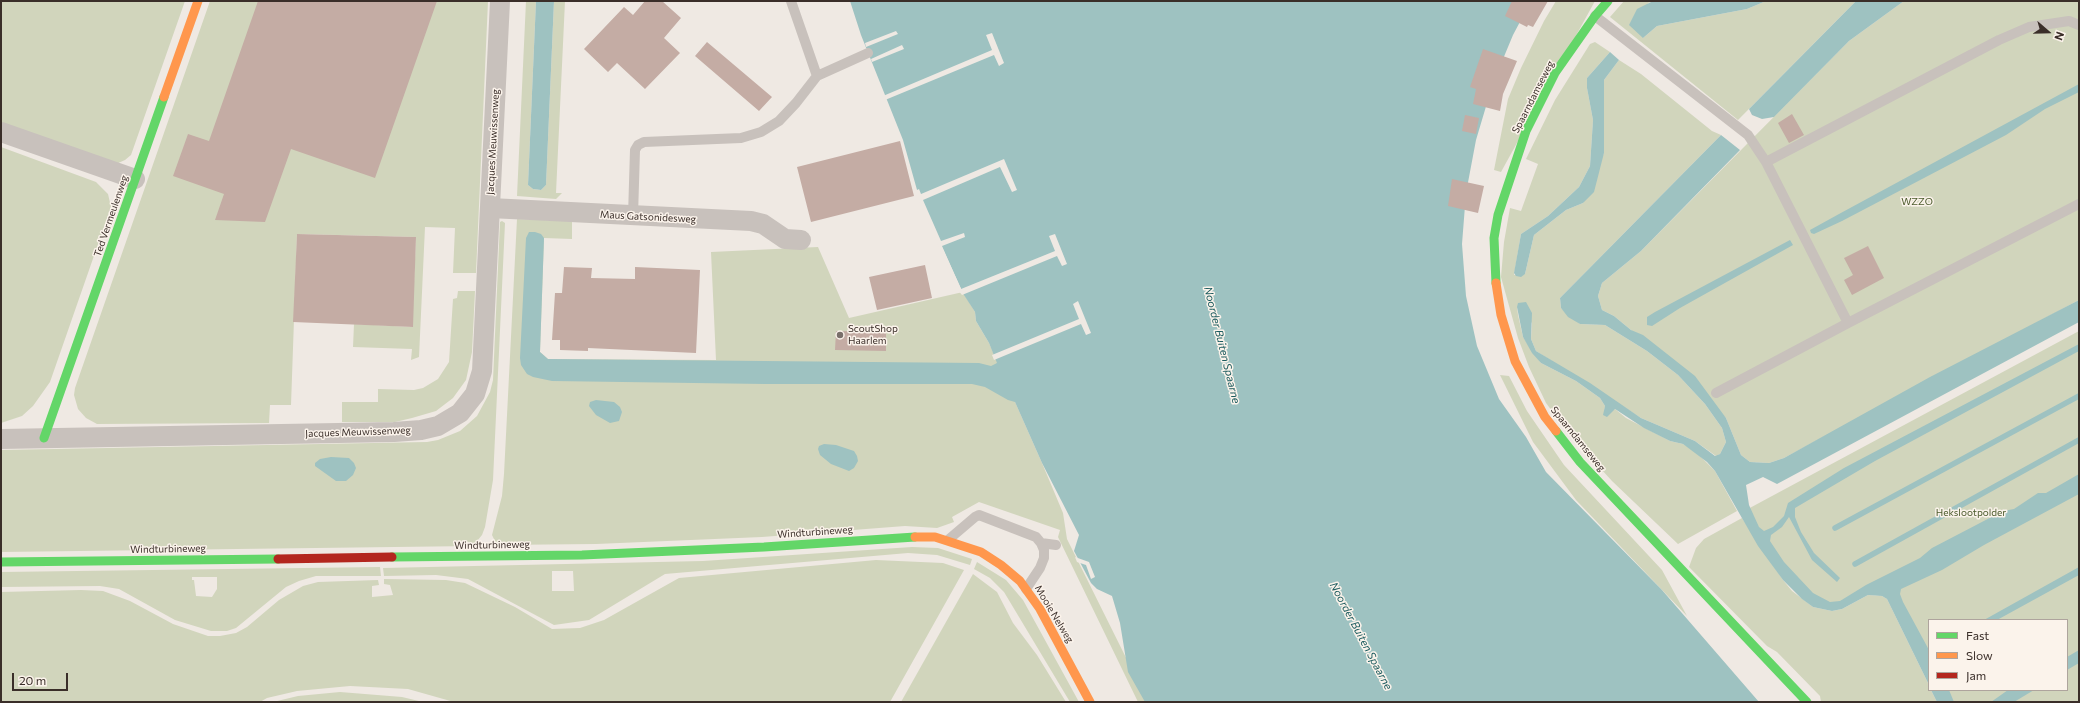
<!DOCTYPE html>
<html>
<head>
<meta charset="utf-8">
<style>
	body { margin:0 }
	#map { position:relative; width:2080px; height:703px; overflow:hidden; background:#efe9e3; font-family:Commissioner,sans-serif }
	canvas { display:block }
	.frame { position:absolute; inset:0; border:2px solid #3a2e29; pointer-events:none }
	.legend { position:absolute; left:1928px; top:619px; width:140px; height:72px; box-sizing:border-box; background:#fbf3eb; border:1px solid #aea49d; margin:0; padding:5px 7px; list-style:none; font-size:12px; color:#3a2e29 }
	.legend li { display:flex; align-items:center; gap:8px; height:20px }
	.legend b { width:20px; border:1px solid #aea49d }
	.north { position:absolute; left:2028px; top:12px; width:40px; height:40px; -webkit-text-stroke:3px #fbf3eb; paint-order:stroke; rotate:110deg; font-size:11px; font-weight:700; line-height:16px; text-align:center; color:#3a2e29 }
	.north::after { content:''; display:block; margin:auto; width:14px; height:18px; background:#3a2e29; clip-path:polygon(50% 0,100% 100%,50% 72%,0 100%) }
	.scale { position:absolute; left:12px; top:673px; width:56px; height:18px; box-sizing:border-box; border:2px solid #3a2e29; border-top:0; padding-left:5px; font-size:12px; line-height:14px; white-space:nowrap; color:#3a2e29; -webkit-text-stroke:3px #fbf3eb; paint-order:stroke }
</style>
</head>
<body>
<div id="map">
<canvas width="2080" height="703"></canvas>
<div class="frame"></div>
<ul class="legend">
<li><b style="height:5px;background:#63d668"></b>Fast</li>
<li><b style="height:5px;background:#ff974d"></b>Slow</li>
<li><b style="height:5px;background:#b3261e"></b>Jam</li>
</ul>
<div class="north">N</div>
<div class="scale">20 m</div>
</div>
<script>
const g = document.querySelector('canvas').getContext('2d');
g.lineJoin = 'round';
function paint(path, color) { g.fillStyle = color; g.fill(path, 'evenodd'); }
const toPath = rows => new Path2D(rows.map(r => 'M' + r).join(''));
function stroke(path, color, width, dash) { g.strokeStyle = color; g.lineWidth = width; g.lineCap = dash ? 'butt' : 'round'; g.setLineDash(dash || []); g.stroke(path); }
function write(font, color, halo, rows, align = 'center') {
  g.font = font + ' Commissioner,sans-serif'; g.lineWidth = 3; g.setLineDash([]); g.textBaseline = 'middle'; g.strokeStyle = halo; g.fillStyle = color; for (const [text, x, y, turn = 0] of rows) {
    g.save(); g.translate(x, y); g.rotate((+turn || 0) * Math.PI / 180); g.textAlign = isNaN(turn) ? turn : align; if (halo) g.strokeText(text, 0, 0); g.fillText(text, 0, 0); g.restore();
  }
}
paint(toPath([
	[1,1,185,1,131,155,125,160,116,164,1,128],
	[210,1,488,1,476,273,453,273,455,228,425,227,419,357,411,360,412,349,353,347,354,324,412,327,416,237,297,234,291,405,270,405,269,423,97,424,86,418,78,409,74,395,75,388],
	[526,1,536,1,528,185,533,189,541,190,546,185,554,1,565,1,556,193,562,193,556,199,517,196],
	[1556,1,1595,1,1501,172,1494,170,1508,99,1521,68,1544,21],
	[1624,1,1653,1,1648,3,1643,38,1657,26,1747,9,1766,1,1856,1,1738,120,1610,17],
	[1904,1,2079,1,2079,300,1784,458,1769,463,1750,462,1741,455,1726,418,1631,330,1614,316,1602,310,1598,296,1602,283,1641,251,1849,41],
	[1595,42,1610,52,1587,78,1587,88,1593,120,1590,166,1579,187,1548,216,1521,234,1514,275,1525,274,1534,235,1566,210,1583,203,1604,153,1604,80,1619,60,1641,74,1712,131,1721,135,1560,298,1561,308,1580,324,1605,325,1647,351,1678,375,1705,404,1722,428,1726,442,1720,454,1716,456,1695,441,1641,418,1536,351,1531,339,1532,323,1517,307,1518,315,1523,337,1541,363,1576,381,1600,398,1605,406,1604,415,1615,409,1626,418,1670,441,1683,444,1695,451,1715,471,1737,511,1678,544,1612,481,1570,435,1546,403,1529,367,1518,338,1501,277,1504,242,1510,208,1521,211,1538,164,1526,159,1555,100,1590,44],
	[1,147,96,182,108,194,111,207,50,382,33,406,22,416,1,423],
	[517,219,572,221,572,239,544,238,540,352,548,359,716,360,711,252,818,247,849,318,963,292,975,312,976,321,989,343,1042,463,1063,513,1067,539,1148,702,1138,702,1058,537,1060,530,979,502,952,517,954,522,937,528,905,526,762,537,596,544,497,545,492,535,502,496,504,474],
	[502,221,505,223,493,480,485,527,482,535,473,546,1,552,1,450,427,442,438,440,460,431,477,416,490,392,493,380,500,222],
	[458,291,475,291,472,352,466,380,453,398,436,411,412,418,395,422,342,422,342,402,378,402,378,389,414,390,423,388,438,379,449,362,453,299,457,298],
	[2079,331,2079,702,1946,702,1940,690,2067,690,2067,620,1929,620,1929,668,1884,586,1843,603,1817,605,1787,578,1746,510],
	[1500,375,1509,376,1527,411,1564,465,1662,570,1687,616,1576,500,1533,442],
	[1742,518,1783,580,1792,591,1813,607,1832,611,1842,609,1868,595,1882,596,1887,599,1929,685,1929,690,1931,690,1937,702,1821,702,1820,696,1777,652,1767,646,1689,567,1696,548,1704,539],
	[912,547,938,548,972,559,970,565,937,555,908,553,665,574,589,620,554,625,468,579,436,575,384,576,383,568,703,561],
	[552,571,573,571,574,591,552,591],
	[876,560,943,563,964,570,890,702,454,702,408,689,350,686,297,691,267,698,260,702,1,702,1,592,81,590,103,591,130,601,173,624,208,636,220,636,236,633,247,627,279,600,303,586,318,582,378,580,379,585,372,586,372,597,393,595,390,585,384,584,384,579,446,580,465,583,515,607,552,629,580,628,604,620,679,578],
	[977,562,1006,580,1023,600,1079,702,1070,702,1004,592,990,578,974,569],
	[380,567,381,576,316,576,299,581,286,587,236,628,227,631,211,631,175,620,119,589,100,586,1,587,1,572],
	[192,577,217,577,217,589,212,597,196,596,194,580,192,580],
	[973,574,997,592,1013,623,1037,655,1066,702,901,702],
	[340,692,402,697,423,702,273,702,298,696]
]), '#d1d5bc');
paint(toPath([
	[536,1,554,1,546,185,541,190,533,189,528,185],
	[850,1,1531,1,1513,35,1493,83,1476,140,1466,193,1462,244,1466,296,1477,346,1499,399,1526,437,1546,472,1662,590,1759,702,1145,702,1128,672,1120,623,1112,596,1097,589,1091,583,1074,551,1079,535,1042,463,1015,402,1008,400,985,387,972,384,765,384,552,381,533,377,527,374,521,365,520,358,526,238,529,232,535,232,541,234,544,238,540,352,548,359,979,363,991,366,997,363,989,343,976,321,975,312,964,295,919,197,903,140,861,35],
	[1653,1,1766,1,1747,9,1657,26,1643,38,1629,25,1637,9],
	[1856,1,1904,1,1849,41,1774,117,1762,119,1752,115,1749,109],
	[1610,52,1619,60,1604,80,1604,153,1594,192,1583,203,1566,210,1534,235,1525,274,1521,277,1516,276,1514,273,1521,234,1548,216,1579,187,1590,166,1593,120,1587,88,1587,78],
	[2079,84,2079,92,2045,109,2006,135,1842,221,1814,234,1811,233,1810,230,1839,214],
	[1721,135,1740,150,1641,251,1602,283,1598,296,1602,310,1614,316,1631,330,1643,335,1695,376,1726,418,1741,455,1750,462,1769,463,1784,458,1930,377,2079,300,2079,322,1777,484,1763,477,1746,485,1749,505,1759,527,1764,531,1773,527,1784,516,1788,503,1844,468,2079,344,2079,351,1875,461,1795,508,1795,517,1801,532,1814,553,1840,578,1837,582,1812,560,1789,517,1782,527,1771,535,1770,541,1784,562,1813,593,1830,602,1840,601,1866,585,1920,558,1932,548,2003,511,2014,509,2038,493,2046,493,2079,474,2079,494,1984,545,1942,570,1901,589,1900,594,1903,602,1929,650,1929,685,1887,599,1882,596,1868,595,1842,609,1832,611,1813,607,1802,599,1783,580,1758,546,1715,471,1707,462,1683,444,1670,441,1644,428,1615,409,1607,417,1603,415,1605,406,1600,398,1576,381,1541,363,1532,353,1523,337,1517,307,1518,303,1526,302,1532,313,1531,339,1536,351,1590,383,1641,418,1695,441,1715,456,1720,454,1726,442,1722,428,1705,404,1678,375,1647,351,1605,325,1580,324,1568,317,1561,308,1560,298],
	[1790,240,1793,245,1680,308,1652,326,1647,325,1647,317,1655,312],
	[596,400,614,402,620,407,622,412,619,421,610,423,596,415,589,406,590,402],
	[824,444,836,445,854,451,857,456,858,461,854,468,849,471,831,464,820,455,818,449,819,446],
	[331,457,349,458,354,463,356,468,353,475,346,481,336,481,315,466,315,463,320,459],
	[2079,567,2079,575,1997,620,1984,620],
	[2079,650,2079,663,2067,670,2067,657],
	[1931,690,1949,690,1954,702,1937,702],
	[2008,690,2034,690,2014,702,1991,702]
]), '#9ec2c1');
paint(toPath([
	[896,31,898,34,866,47,865,43],
	[992,33,1004,63,999,66,994,55,885,100,883,96,992,50,986,35],
	[902,45,904,49,872,62,871,59],
	[1004,159,1017,190,1012,192,1000,167,923,200,941,241,964,233,965,237,942,246,961,289,1055,251,1049,236,1055,234,1067,264,1062,266,1057,256,962,295,957,289,915,191,919,189,921,194],
	[1078,301,1091,333,1086,335,1081,324,994,360,992,355,1079,319,1073,304],
	[1075,557,1089,562,1095,577,1091,579,1086,565,1077,562]
]), '#efe9e3');
stroke(toPath([
	[1835,528,2079,396],
	[1855,564,2079,440]
]), '#9ec2c1', 5.5);
paint(toPath([
	[258,1,437,1,375,178,291,149,265,222,215,220,224,194,173,176,188,134,209,141],
	[645,1,662,1,681,18,664,38,680,53,645,89,617,63,608,72,584,49,624,7,633,15],
	[1512,1,1548,1,1533,27,1528,25,1527,27,1505,16],
	[707,42,772,97,759,111,695,56],
	[1483,49,1517,61,1503,94,1500,111,1473,104,1476,89,1470,87],
	[1792,114,1804,135,1789,143,1778,123],
	[1465,115,1479,118,1476,134,1462,131],
	[900,141,914,196,811,222,797,167],
	[1452,179,1484,186,1478,213,1448,206],
	[297,234,416,237,413,327,293,322],
	[1868,246,1884,278,1852,295,1844,280,1853,275,1844,258],
	[925,265,932,298,877,310,869,277],
	[564,267,592,268,591,278,635,279,635,267,700,270,696,353,588,348,588,351,560,350,560,340,552,340,555,293,562,293],
	[836,331,886,332,886,351,835,350]
]), '#c4aca4');
stroke(toPath([
	[791,1,817,76,868,53],
	[1595,16,1748,135,1766,162,1848,323,2079,204],
	[1766,162,1999,40,2029,27,2069,21,2079,25],
	[633,216,635,150,638,145,644,142,741,138,761,132,779,121,796,103,817,76],
	[1716,393,1848,323],
	[948,540,975,517,979,515,1036,537,1041,543,1044,550,1044,558,1040,568,1026,589],
	[1041,543,1056,545]
]), '#c8c1bc', 10);
stroke(toPath([
	[1,132,135,179],
	[490,208,751,221,763,224,785,239,801,240],
	[1,439,394,432,421,430,438,426,460,413,475,394,482,371,500,1]
]), '#c8c1bc', 20);
stroke(toPath([
	[1496,283,1494,238,1498,215,1526,131,1555,73,1595,16,1608,1],
	[1556,431,1580,462,1807,702],
	[44,438,164,97],
	[392,557,582,555,764,547,915,537],
	[1,562,278,559]
]), '#63d668', 9);
stroke(toPath([
	[164,97,198,1],
	[1496,283,1501,315,1515,361,1545,417,1556,431],
	[915,537,935,537,981,552,1001,565,1020,581,1040,609,1090,702]
]), '#ff974d', 9);
stroke(toPath([
	[278,559,392,557]
]), '#b3261e', 9);
for (const [x, y, r, color] of [
	[840,335,4,"#796f6a"]
]) { const dot = new Path2D(); dot.arc(x, y, r, 0, 2 * Math.PI); g.fillStyle = color; g.fill(dot); stroke(dot, '#fbf3eb', 1.5); }
write('10px', '#3a2e29', '#fbf3eb', [
	["Spaarndamseweg",1533,97,-63],
	["Jacques Meuwissenweg",493,142,-87],
	["Ted Vermeulenweg",111,216,-71],
	["Maus Gatsonidesweg",648,217,3],
	["Jacques Meuwissenweg",358,432,-2],
	["Spaarndamseweg",1578,439,51],
	["Windturbineweg",815,532,-4],
	["Windturbineweg",492,545,-1],
	["Windturbineweg",168,549,-1],
	["Mooie Nelweg",1054,614,59]
]);
write('10px', '#4a5a2b', '#fbf3eb', [
	["WZZO",1917,202],
	["Hekslootpolder",1971,513]
]);
write('10px', '#3a2e29', '#fbf3eb', [
	["ScoutShop",848,329],
	["Haarlem",848,341]
], 'left');
write('italic 11px', '#1b5b5e', '#fbf3eb', [
	["Noorder Buiten Spaarne",1222,345,76],
	["Noorder Buiten Spaarne",1361,636,62]
]);
</script>
</body>
</html>
